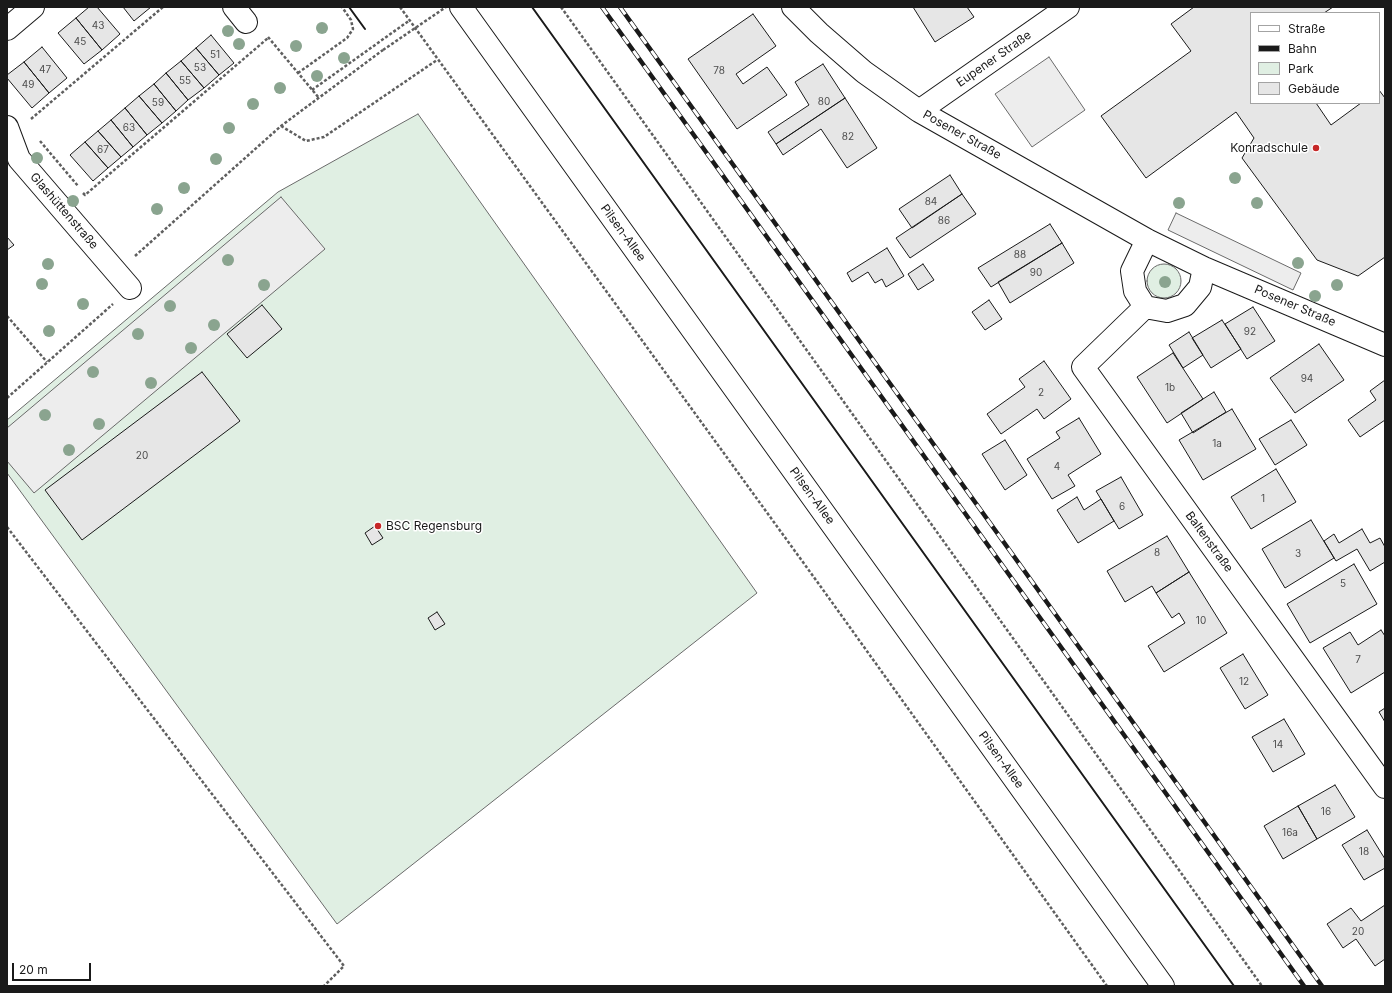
<!DOCTYPE html>
<html>
<head>
<meta charset="utf-8">
<style>
	body { margin:0 }
	#map { position:relative; width:1392px; height:993px; overflow:hidden; background:#fff; font-family:Inter,sans-serif }
	canvas { display:block }
	.frame { position:absolute; inset:0; border:8px solid #1a1a1a; pointer-events:none }
	.legend { position:absolute; left:1250px; top:12px; width:130px; height:92px; box-sizing:border-box; background:#fff; border:1px solid #a3a3a3; margin:0; padding:5px 7px; list-style:none; font-size:12px; color:#1a1a1a }
	.legend li { display:flex; align-items:center; gap:8px; height:20px }
	.legend b { width:20px; border:1px solid #a3a3a3 }
	.scale { position:absolute; left:12px; top:963px; width:79px; height:18px; box-sizing:border-box; border:2px solid #1a1a1a; border-top:0; padding-left:5px; font-size:12px; line-height:14px; white-space:nowrap; color:#1a1a1a; -webkit-text-stroke:3px #fff; paint-order:stroke }
</style>
</head>
<body>
<div id="map">
<canvas width="1392" height="993"></canvas>
<div class="frame"></div>
<ul class="legend">
<li><b style="height:5px;background:#fff"></b>Straße</li>
<li><b style="height:5px;background:#1a1a1a"></b>Bahn</li>
<li><b style="height:11px;background:#e0efe3"></b>Park</li>
<li><b style="height:11px;background:#e6e6e6"></b>Gebäude</li>
</ul>
<div class="scale">20 m</div>
</div>
<script>
const g = document.querySelector('canvas').getContext('2d');
g.lineJoin = 'round';
function paint(path, color) { g.fillStyle = color; g.fill(path, 'evenodd'); }
const toPath = rows => new Path2D(rows.map(r => 'M' + r).join(''));
function stroke(path, color, width, dash) { g.strokeStyle = color; g.lineWidth = width; g.lineCap = dash ? 'butt' : 'round'; g.setLineDash(dash || []); g.stroke(path); }
function write(font, color, halo, rows, align = 'center') {
  g.font = font + ' Inter,sans-serif'; g.lineWidth = 3; g.setLineDash([]); g.textBaseline = 'middle'; g.strokeStyle = halo; g.fillStyle = color; for (const [text, x, y, turn = 0] of rows) {
    g.save(); g.translate(x, y); g.rotate((+turn || 0) * Math.PI / 180); g.textAlign = isNaN(turn) ? turn : align; if (halo) g.strokeText(text, 0, 0); g.fillText(text, 0, 0); g.restore();
  }
}
const green = toPath([
	[418,114,757,593,337,924,7,473,7,420,278,192,418,114],
	'1147 281a17 17 0 1 1 34 0a17 17 0 1 1-34 0Z'
]);
paint(green, '#e0efe3');
stroke(green, '#6a6a6a', 1);
const parking = toPath([
	[1049,57,1085,110,1032,147,995,94,1049,57],
	[281,197,325,249,34,493,7,461,7,428,281,197],
	[1176,213,1301,273,1293,290,1168,230,1176,213]
]);
paint(parking, '#ededed');
stroke(parking, '#6a6a6a', 1);
const building = toPath([
	[89,7,97,7,120,34,102,50,76,18,89,7],
	[123,7,151,7,134,21,123,7],
	[913,7,967,7,974,17,935,42,913,7],
	[1194,7,1333,7,1324,13,1251,13,1251,103,1316,103,1331,125,1361,103,1379,103,1379,90,1385,98,1385,257,1358,276,1317,260,1242,158,1254,138,1236,112,1146,178,1101,116,1191,51,1171,24,1194,7],
	[753,14,776,46,736,74,743,84,767,67,787,95,737,129,688,59,753,14],
	[76,18,102,50,84,64,58,33,76,18],
	[211,35,234,63,219,75,196,48,211,35],
	[42,47,67,78,49,93,24,62,42,47],
	[196,48,219,75,204,88,181,61,196,48],
	[181,61,204,88,188,100,166,73,181,61],
	[24,62,49,93,32,108,7,78,7,75,24,62],
	[823,64,845,98,776,144,768,132,809,105,795,82,823,64],
	[166,73,188,100,176,111,154,84,166,73],
	[154,84,176,111,162,123,139,96,154,84],
	[139,96,162,123,147,135,125,108,139,96],
	[845,98,877,148,847,168,821,129,783,155,776,144,845,98],
	[125,108,147,135,133,147,111,120,125,108],
	[111,120,133,147,121,157,98,131,111,120],
	[98,131,121,157,108,168,85,142,98,131],
	[85,142,108,168,93,181,70,155,85,142],
	[950,175,962,194,912,228,899,209,950,175],
	[962,194,976,214,910,258,896,238,962,194],
	[1050,224,1062,243,991,287,978,268,1050,224],
	[7,237,14,245,7,250,7,237],
	[1062,243,1074,263,1010,303,998,282,1062,243],
	[887,248,904,276,886,287,882,279,875,283,868,272,852,282,847,273,887,248],
	[923,264,934,280,918,290,908,274,923,264],
	[989,300,1002,319,985,330,972,312,989,300],
	[262,305,282,329,247,358,227,334,262,305],
	[1253,307,1275,341,1247,359,1225,324,1253,307],
	[1222,320,1241,349,1211,368,1192,338,1222,320],
	[1189,332,1203,355,1183,368,1169,345,1189,332],
	[1319,344,1344,380,1295,413,1270,378,1319,344],
	[1173,353,1203,399,1167,423,1137,377,1173,353],
	[1044,361,1071,399,1044,419,1037,409,1001,434,987,414,1025,387,1019,379,1044,361],
	[202,372,240,421,82,540,45,490,202,372],
	[1385,380,1385,420,1360,437,1348,420,1376,400,1370,391,1385,380],
	[1214,392,1226,412,1193,433,1181,413,1214,392],
	[1232,409,1256,449,1203,480,1179,440,1232,409],
	[1079,418,1101,454,1068,475,1075,486,1052,499,1027,459,1060,438,1056,432,1079,418],
	[1291,420,1307,445,1275,465,1259,439,1291,420],
	[1005,440,1027,475,1005,490,982,454,1005,440],
	[1276,469,1296,502,1251,529,1231,497,1276,469],
	[1121,477,1143,515,1119,529,1096,491,1121,477],
	[1077,497,1084,510,1101,499,1114,521,1078,543,1057,510,1077,497],
	[1311,520,1334,558,1285,588,1262,549,1311,520],
	[375,526,383,538,372,545,365,533,375,526],
	[1362,529,1370,543,1380,538,1385,547,1385,562,1370,571,1357,549,1336,561,1324,541,1334,534,1339,543,1362,529],
	[1167,536,1189,572,1156,593,1152,586,1125,602,1107,571,1167,536],
	[1354,564,1377,604,1310,643,1287,604,1354,564],
	[1189,572,1227,633,1164,672,1148,646,1185,623,1179,613,1172,618,1156,593,1189,572],
	[437,612,445,624,435,630,428,618,437,612],
	[1381,630,1385,636,1385,672,1351,693,1323,648,1350,632,1358,645,1381,630],
	[1243,654,1268,695,1245,709,1220,668,1243,654],
	[1385,708,1385,722,1379,712,1385,708],
	[1284,719,1305,754,1273,772,1252,737,1284,719],
	[1335,785,1355,817,1317,839,1298,806,1335,785],
	[1298,806,1317,839,1283,859,1264,826,1298,806],
	[1367,830,1385,859,1385,868,1364,880,1342,845,1367,830],
	[1385,905,1385,959,1375,966,1356,939,1343,948,1327,924,1351,908,1361,921,1385,905]
]);
paint(building, '#e6e6e6');
stroke(building, '#1a1a1a', 1);
const minor = toPath([
	[234,7,246,22],
	[793,7,819,33,864,72,919,111,1147,240,1204,268,1385,345],
	[7,29,33,7],
	[919,111,1068,7],
	[7,127,19,159,130,288],
	[1147,240,1132,271,1135,291,1145,307,1167,311,1185,305,1200,287,1204,268],
	[1145,307,1083,367,1385,787]
]);
const major = toPath([
	[461,7,1163,986]
]);
stroke(minor, '#1a1a1a', 24);
stroke(major, '#1a1a1a', 24);
stroke(toPath([
	[400,7,821,587,1107,986],
	[561,7,1262,986],
	[268,37,319,98],
	[298,73,347,38,353,29,351,20,342,7],
	[312,90,410,20],
	[31,119,163,7],
	[281,126,306,141,324,137,437,60],
	[40,141,78,186],
	[83,193,85,195,268,38],
	[135,256,281,126,383,50],
	[7,316,47,362],
	[7,398,113,304],
	[7,527,344,966,324,986]
]), '#5f5f5f', 2.5, [3, 2]);
stroke(minor, '#fff', 22);
stroke(major, '#fff', 22);
const rail = toPath([
	[602,7,1304,986],
	[620,7,1322,986]
]);
stroke(rail, '#1a1a1a', 4.5);
stroke(rail, '#fff', 3, [9]);
stroke(toPath([
	[383,50,446,7]
]), '#5f5f5f', 2.5, [3, 2]);
stroke(toPath([
	[349,7,365,29],
	[532,7,1234,986]
]), '#1a1a1a', 2);
g.fillStyle = '#8aa48f';
for (const [x, y] of [
	[322,28],
	[228,31],
	[239,44],
	[296,46],
	[344,58],
	[317,76],
	[280,88],
	[253,104],
	[229,128],
	[37,158],
	[216,159],
	[1235,178],
	[184,188],
	[73,201],
	[1179,203],
	[1257,203],
	[157,209],
	[228,260],
	[1298,263],
	[48,264],
	[1165,282],
	[42,284],
	[264,285],
	[1337,285],
	[1315,296],
	[83,304],
	[170,306],
	[214,325],
	[49,331],
	[138,334],
	[191,348],
	[93,372],
	[151,383],
	[45,415],
	[99,424],
	[69,450]
]) { g.beginPath(); g.arc(x, y, 6, 0, 2 * Math.PI); g.fill(); }
for (const [x, y, r, color] of [
	[1316,148,4,"#c62828"],
	[378,526,4,"#c62828"]
]) { const dot = new Path2D(); dot.arc(x, y, r, 0, 2 * Math.PI); g.fillStyle = color; g.fill(dot); stroke(dot, '#fff', 1.5); }
write('10px', '#4d4d4d', null, [
	["43",98,26],
	["45",80,42],
	["51",215,55],
	["53",200,68],
	["47",45,70],
	["78",719,71],
	["55",185,81],
	["49",28,85],
	["80",824,102],
	["59",158,103],
	["63",129,128],
	["82",848,137],
	["67",103,150],
	["84",931,202],
	["86",944,221],
	["88",1020,255],
	["90",1036,273],
	["92",1250,332],
	["94",1307,379],
	["1b",1170,388],
	["2",1041,393],
	["1a",1217,444],
	["20",142,456],
	["4",1057,467],
	["1",1263,499],
	["6",1122,507],
	["8",1157,553],
	["3",1298,554],
	["5",1343,584],
	["10",1201,621],
	["7",1358,660],
	["12",1244,682],
	["14",1278,745],
	["16",1326,812],
	["16a",1290,833],
	["18",1364,852],
	["20",1358,932]
]);
write('12px', '#1a1a1a', '#fff', [
	["Eupener Straße",994,59,-35],
	["Posener Straße",962,135,29],
	["Glashüttenstraße",64,211,49],
	["Pilsen-Allee",623,233,54],
	["Posener Straße",1295,306,23],
	["Pilsen-Allee",812,496,54],
	["Baltenstraße",1209,542,54],
	["Pilsen-Allee",1001,760,54]
]);
write('12px', '#1a1a1a', '#fff', [
	["Konradschule",1308,148],
	["BSC Regensburg",386,526,"left"]
], 'right');
</script>
</body>
</html>
